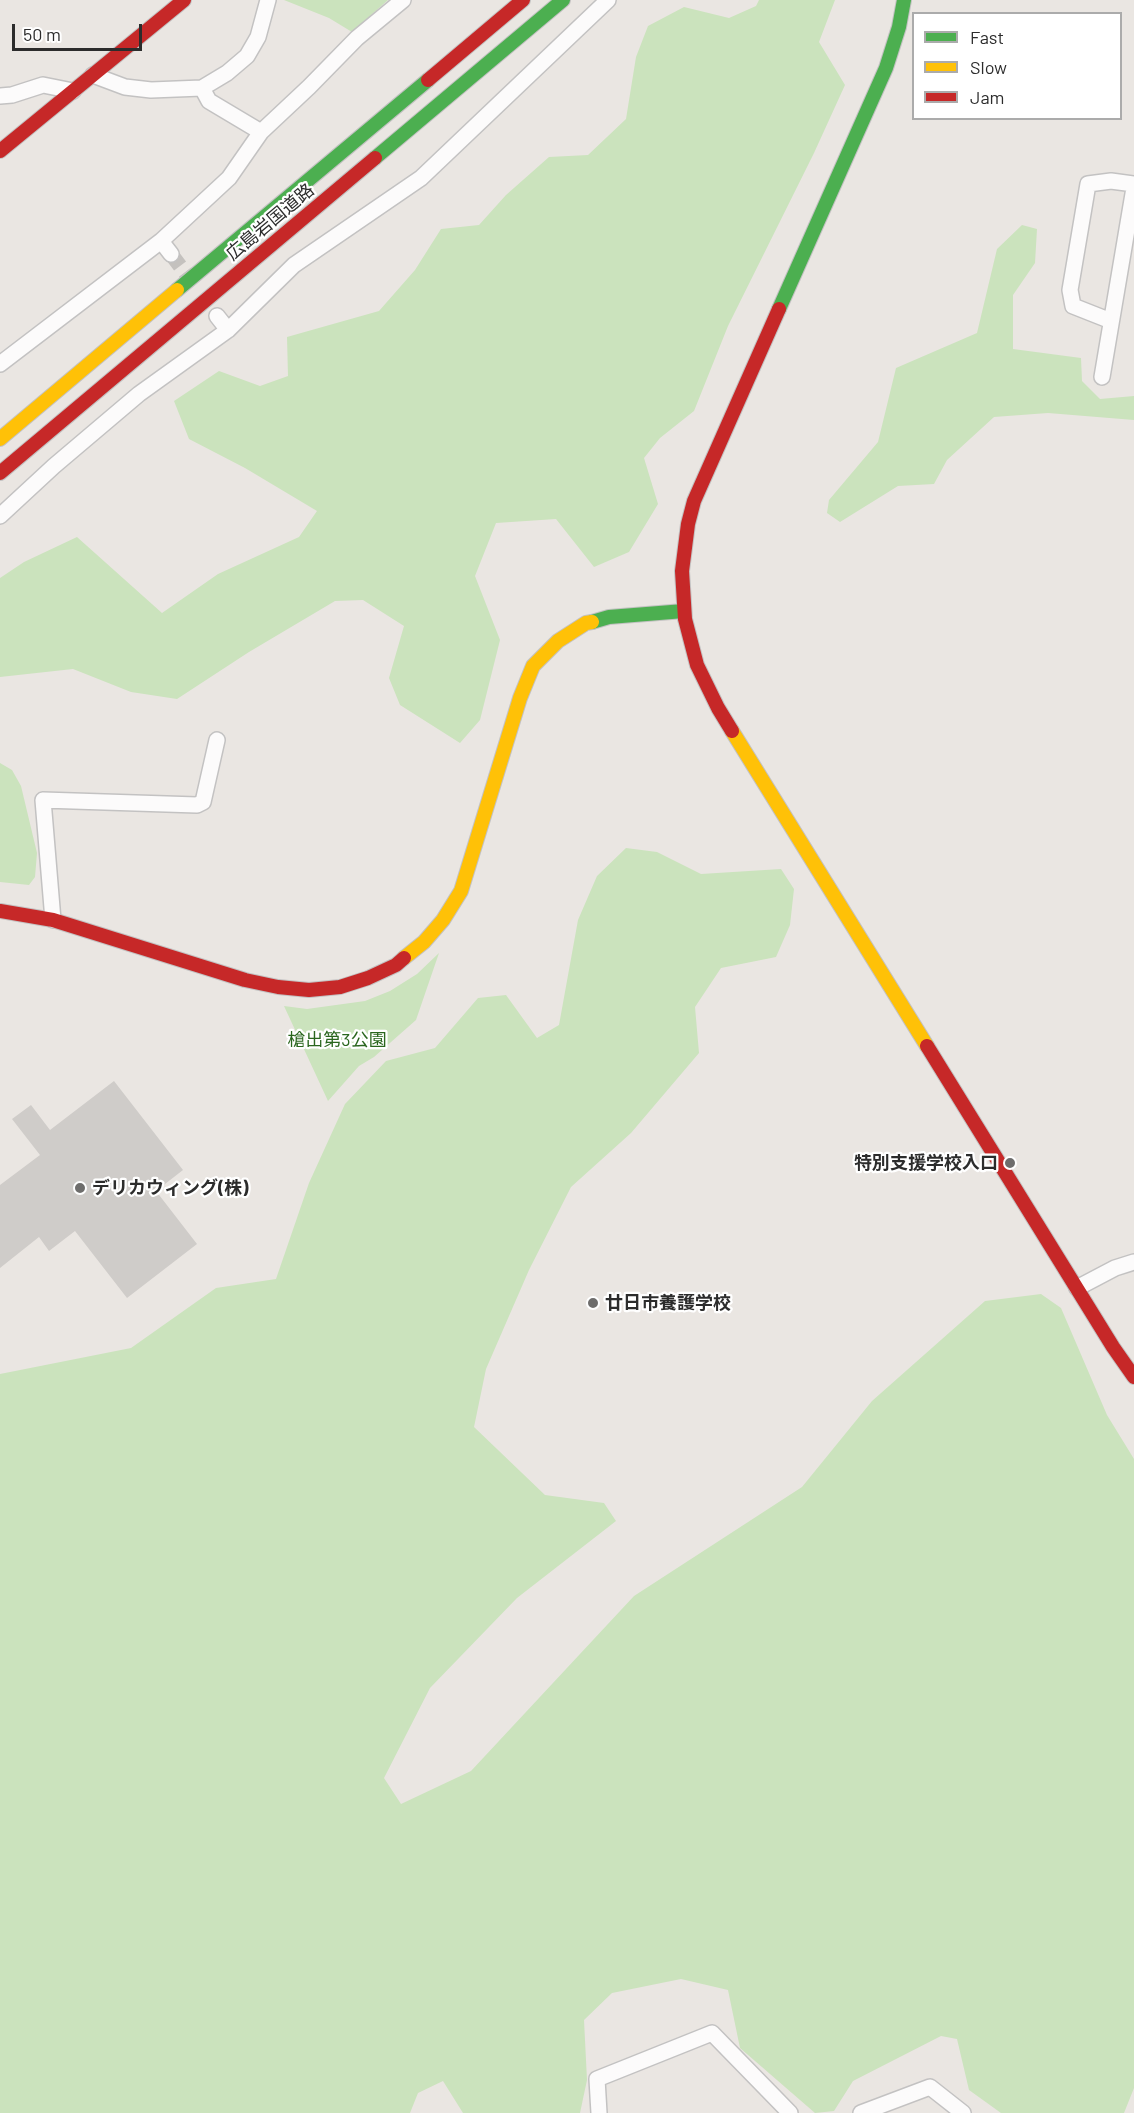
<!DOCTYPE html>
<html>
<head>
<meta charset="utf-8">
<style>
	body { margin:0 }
	#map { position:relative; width:1134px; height:2113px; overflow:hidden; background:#eae6e2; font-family:Barlow,sans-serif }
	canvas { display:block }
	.legend { position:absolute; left:912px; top:12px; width:210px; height:108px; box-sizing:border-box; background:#fff; border:2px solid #ababab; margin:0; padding:8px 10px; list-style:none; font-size:18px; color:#2c2c2c }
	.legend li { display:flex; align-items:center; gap:12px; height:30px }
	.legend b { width:30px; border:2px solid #ababab }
	.scale { position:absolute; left:12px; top:24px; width:130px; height:27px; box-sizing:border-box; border:3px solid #2c2c2c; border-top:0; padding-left:8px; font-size:18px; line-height:21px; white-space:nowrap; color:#2c2c2c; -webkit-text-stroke:4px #fff; paint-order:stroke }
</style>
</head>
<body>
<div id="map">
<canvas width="1134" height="2113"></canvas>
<ul class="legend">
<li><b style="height:8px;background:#4caf50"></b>Fast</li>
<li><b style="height:8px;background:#ffc107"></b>Slow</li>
<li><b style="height:8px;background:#c62828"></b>Jam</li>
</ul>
<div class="scale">50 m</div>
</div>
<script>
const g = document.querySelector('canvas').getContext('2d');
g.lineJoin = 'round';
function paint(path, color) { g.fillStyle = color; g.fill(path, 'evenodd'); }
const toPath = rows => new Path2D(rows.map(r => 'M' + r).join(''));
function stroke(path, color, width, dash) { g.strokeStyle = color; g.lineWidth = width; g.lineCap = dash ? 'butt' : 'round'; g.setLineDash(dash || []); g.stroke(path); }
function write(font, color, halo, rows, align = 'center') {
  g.font = font + ' Barlow,"Noto Sans JP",sans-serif'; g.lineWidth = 4.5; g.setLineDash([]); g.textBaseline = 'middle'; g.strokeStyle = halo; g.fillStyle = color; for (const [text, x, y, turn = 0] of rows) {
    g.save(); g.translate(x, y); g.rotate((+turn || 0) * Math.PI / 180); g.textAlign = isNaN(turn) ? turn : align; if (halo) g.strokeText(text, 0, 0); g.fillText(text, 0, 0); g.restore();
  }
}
paint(toPath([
	[284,0,388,0,352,32,329,18],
	[759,0,835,0,819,42,845,85,814,153,728,326,694,411,660,438,644,458,658,504,629,552,594,567,556,519,496,523,475,576,500,640,480,720,460,743,400,705,389,678,404,626,363,600,335,601,249,652,177,699,131,692,73,669,0,677,0,578,24,562,77,537,162,613,218,574,299,537,317,511,245,468,189,439,174,401,219,371,260,386,288,376,287,337,379,311,415,270,441,229,479,225,506,195,549,157,588,155,626,119,636,57,648,26,684,7,729,18,756,6],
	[1022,225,1037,229,1035,263,1013,295,1013,349,1081,358,1082,381,1100,399,1134,396,1134,420,1048,413,994,417,947,460,934,484,898,486,840,522,827,513,829,500,878,442,896,368,977,333,997,249],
	[0,763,12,770,21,786,37,853,35,877,29,885,0,882],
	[626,848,657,852,701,874,781,869,794,889,790,925,776,957,721,968,695,1007,699,1053,631,1133,571,1187,529,1270,486,1369,474,1427,545,1495,604,1503,616,1521,517,1598,430,1688,384,1778,401,1804,471,1771,634,1596,802,1487,872,1401,985,1301,1041,1294,1061,1308,1107,1415,1134,1459,1134,2088,1124,2113,1001,2113,969,2090,957,2039,941,2036,853,2081,834,2111,815,2113,740,2048,728,1990,681,1979,612,1993,584,2020,587,2080,580,2113,463,2113,443,2081,418,2093,410,2113,0,2113,0,1374,131,1348,216,1288,276,1279,309,1183,345,1104,386,1061,435,1048,478,998,506,995,537,1038,559,1025,578,920,597,876],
	[439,953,416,1020,374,1057,359,1066,328,1101,284,1006,307,1009,365,1001,390,991,417,974]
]), '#cbe3bd');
paint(toPath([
	[114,1081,183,1170,156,1191,197,1244,127,1298,75,1231,49,1251,39,1237,0,1268,0,1185,40,1155,12,1119,31,1105,50,1130]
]), '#cfccc9');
stroke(toPath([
	[171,254,193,283]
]), '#c4c1be', 15, [15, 8]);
const street = toPath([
	[93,75,125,87,151,90,202,88,227,73,247,56,258,37,268,0],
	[202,88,209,101,261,132],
	[0,96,12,95,43,85,73,91],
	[161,241,171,254],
	[217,316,228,330],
	[1111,321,1073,306,1070,290,1088,184,1111,181,1134,184],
	[0,364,161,241,229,178,261,132,309,87,357,38,403,0],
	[1102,377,1134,188],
	[0,516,54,466,139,394,228,330,294,265,421,178,608,0],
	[53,920,43,800,197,805,203,802,217,740],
	[1077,1288,1115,1268,1134,1262],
	[599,2113,597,2079,712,2033,790,2113],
	[861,2113,930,2087,963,2113]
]);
const fast = toPath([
	[375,158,563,0],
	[177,290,428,80],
	[779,309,886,68,899,27,904,0],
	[592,622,609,617,684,611]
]);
const slow = toPath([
	[0,439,177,290],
	[732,731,927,1046],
	[404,958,424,942,443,920,461,891,520,698,533,666,558,641,586,623,592,622]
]);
const jam = toPath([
	[428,80,523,0],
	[0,151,184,0],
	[0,473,375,158],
	[732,731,718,708,697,665,685,619,682,571,688,524,694,501,779,309],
	[0,911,53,920,245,980,278,987,309,990,340,987,368,978,396,965,404,958],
	[927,1046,1113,1347,1134,1377]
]);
stroke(street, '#c3c2c2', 18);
stroke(fast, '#c3c2c2', 16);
stroke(slow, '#c3c2c2', 16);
stroke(jam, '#c3c2c2', 16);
stroke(street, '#fcfbfb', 15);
stroke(fast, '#4caf50', 14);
stroke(slow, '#ffc107', 14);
stroke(jam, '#c62828', 14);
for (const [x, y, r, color] of [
	[1010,1163,6,"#6e6d6c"],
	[80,1188,6,"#6e6d6c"],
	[593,1303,6,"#6e6d6c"]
]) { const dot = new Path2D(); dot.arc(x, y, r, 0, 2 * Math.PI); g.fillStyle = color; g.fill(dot); stroke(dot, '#fff', 2); }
write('18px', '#2c2c2c', '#fff', [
	["広島岩国道路",270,222,-40]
]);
write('18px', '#2a661e', '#fff', [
	["槍出第3公園",337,1040]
]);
write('bold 18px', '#2c2c2c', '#fff', [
	["特別支援学校入口",998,1163,"right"],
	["デリカウィング(株)",92,1188],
	["廿日市養護学校",605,1303]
], 'left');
</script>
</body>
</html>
